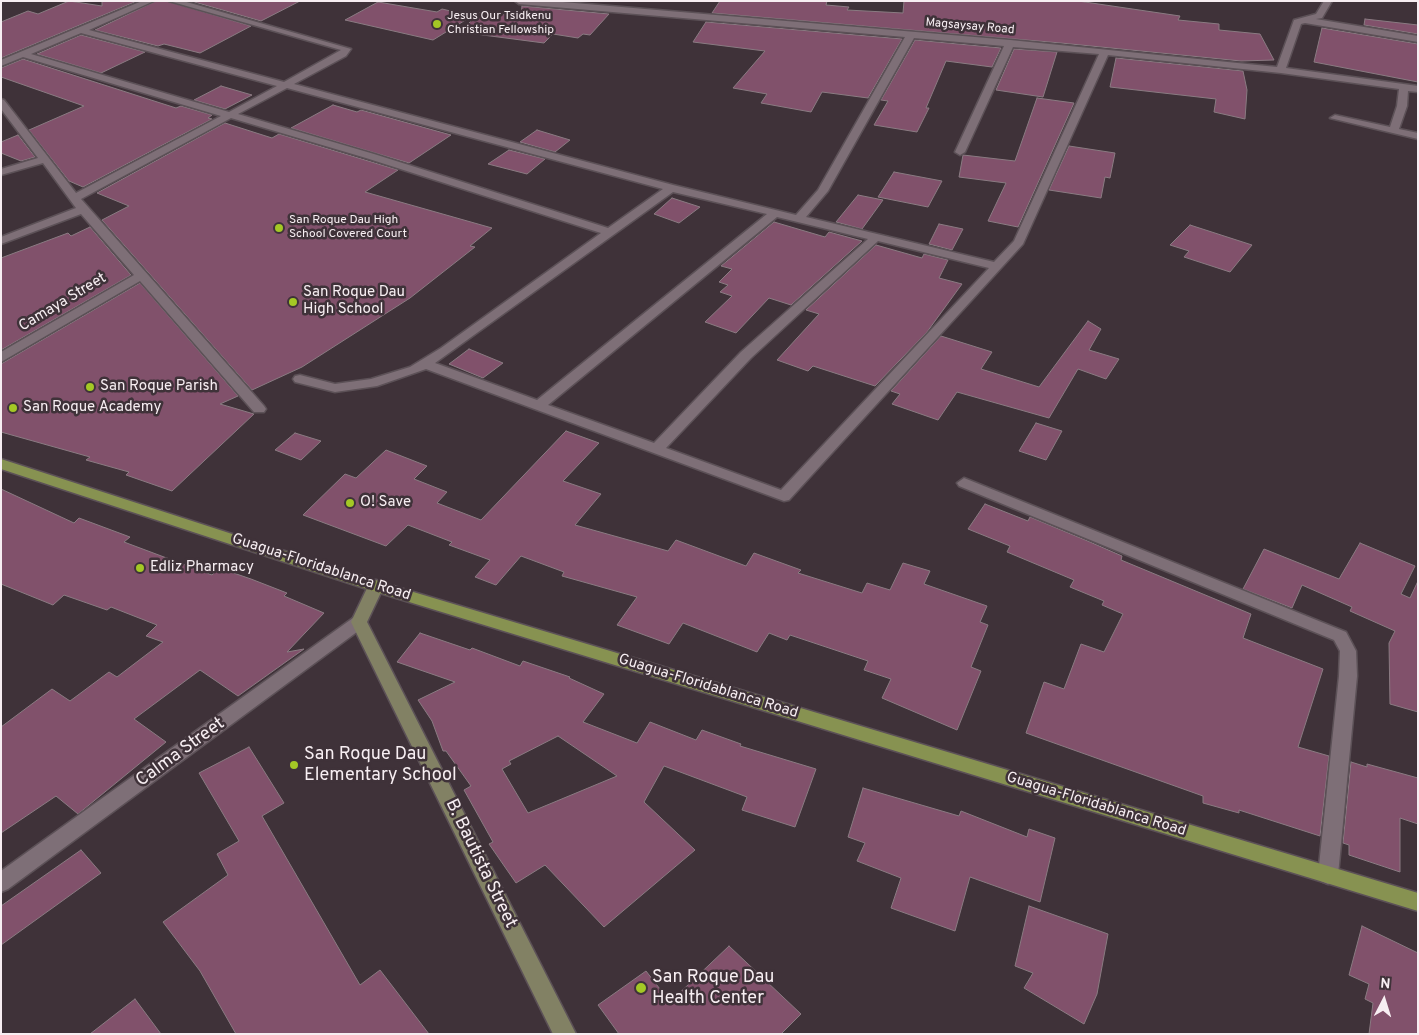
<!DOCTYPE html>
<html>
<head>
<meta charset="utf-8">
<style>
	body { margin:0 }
	#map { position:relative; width:1419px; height:1035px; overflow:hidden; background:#3f3239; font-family:Overpass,sans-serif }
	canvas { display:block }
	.frame { position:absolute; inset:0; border:2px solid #f7eef2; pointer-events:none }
	.north { position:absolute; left:1359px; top:975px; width:50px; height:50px; -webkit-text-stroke:4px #3f3239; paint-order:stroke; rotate:5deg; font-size:14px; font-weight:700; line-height:20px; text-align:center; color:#f7eef2 }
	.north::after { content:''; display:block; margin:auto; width:18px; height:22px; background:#f7eef2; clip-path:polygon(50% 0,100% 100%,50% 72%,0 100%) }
</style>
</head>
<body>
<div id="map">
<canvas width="1419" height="1035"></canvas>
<div class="frame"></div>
<div class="north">N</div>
</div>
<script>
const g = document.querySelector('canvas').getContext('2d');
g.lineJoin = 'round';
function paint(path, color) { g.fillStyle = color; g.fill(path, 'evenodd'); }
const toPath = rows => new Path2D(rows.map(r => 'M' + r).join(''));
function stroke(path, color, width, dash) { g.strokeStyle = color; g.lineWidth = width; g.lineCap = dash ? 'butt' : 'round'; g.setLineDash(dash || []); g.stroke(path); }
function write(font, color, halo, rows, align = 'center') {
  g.font = font + ' Overpass,sans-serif'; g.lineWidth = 5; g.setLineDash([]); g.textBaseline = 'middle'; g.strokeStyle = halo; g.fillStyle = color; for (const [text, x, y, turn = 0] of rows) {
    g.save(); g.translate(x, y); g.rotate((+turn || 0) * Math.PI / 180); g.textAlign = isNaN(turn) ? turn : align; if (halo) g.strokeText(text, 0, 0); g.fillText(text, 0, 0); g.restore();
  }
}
const building = toPath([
	[69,1,102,6,102,1,137,1,1,58,1,22,28,11,38,14,69,1],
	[156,1,167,1,251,26,200,53,164,44,158,46,95,30,156,1],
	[191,1,300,1,261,21,191,1],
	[720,1,827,1,826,5,849,7,847,10,903,13,904,1,1078,1,1180,16,1178,20,1219,24,1219,30,1260,34,1274,60,1241,61,1061,43,712,13,720,1],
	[378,2,437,12,442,9,472,16,433,40,345,20,378,2],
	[522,6,609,14,590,35,583,34,578,38,553,34,544,43,460,32,480,12,521,16,522,6],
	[1365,19,1418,25,1418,34,1364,25,1365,19],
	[706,22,902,39,868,98,822,92,811,112,761,103,767,94,733,88,765,51,693,42,706,22],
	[1322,28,1418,44,1418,82,1314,62,1322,28],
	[81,35,145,52,101,73,37,54,81,35],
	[915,40,1001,48,992,67,946,61,926,108,929,108,917,132,874,125,888,101,881,100,915,40],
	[1014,49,1057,52,1043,97,996,90,1014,49],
	[1116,58,1243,71,1247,90,1245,119,1214,112,1216,99,1110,87,1116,58],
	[23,59,176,108,181,106,212,115,208,118,212,119,83,187,69,181,29,130,84,106,1,77,1,68,23,59],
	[221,86,252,95,225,109,194,100,221,86],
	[1037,98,1074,103,1018,227,988,221,1006,183,959,177,963,155,1015,161,1037,98],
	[333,105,357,112,361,110,451,135,409,163,291,128,333,105],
	[225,123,272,138,279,134,398,170,365,192,492,228,470,246,475,247,410,298,302,367,252,390,102,220,129,206,97,193,225,123],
	[537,130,570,140,555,152,520,142,537,130],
	[18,135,35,157,21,161,1,153,1,142,18,135],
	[1069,146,1115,153,1110,178,1105,177,1101,198,1049,190,1069,146],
	[509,150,545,159,527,174,488,164,509,150],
	[894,172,942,181,928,207,878,197,894,172],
	[858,195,883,200,862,229,836,222,858,195],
	[672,198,700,207,679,223,654,214,672,198],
	[774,222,825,237,829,232,862,241,791,305,769,298,736,333,705,322,732,296,720,292,728,285,719,282,732,269,721,266,774,222],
	[939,224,963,229,952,250,929,244,939,224],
	[1190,225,1252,245,1230,272,1184,257,1189,251,1170,245,1190,225],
	[90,227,131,275,1,350,1,258,68,233,71,236,90,227],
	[876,245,922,258,924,254,948,260,939,278,962,284,927,332,875,386,813,366,808,371,777,360,819,314,806,310,876,245],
	[140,283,238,396,220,404,254,414,172,491,126,475,129,472,86,460,90,457,1,432,1,364,140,283],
	[1088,321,1101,329,1089,350,1119,359,1106,379,1078,369,1049,418,957,392,938,420,892,404,900,394,891,391,941,336,992,352,981,369,1039,387,1088,321],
	[469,349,503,363,483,378,449,364,469,349],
	[1036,423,1062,431,1046,460,1019,451,1036,423],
	[566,431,599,443,563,481,601,494,575,525,668,551,676,540,746,566,754,553,801,570,798,573,862,593,867,583,890,590,903,563,930,571,924,584,987,606,980,622,988,625,971,667,981,671,957,730,882,698,891,679,864,670,868,661,790,635,787,640,769,633,757,652,683,623,669,644,617,625,637,597,562,576,564,572,521,556,496,585,475,577,490,560,449,545,452,542,408,525,386,546,303,515,345,474,356,478,386,450,427,466,414,479,447,492,437,503,481,520,566,431],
	[295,433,321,441,301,460,275,450,295,433],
	[1,489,74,523,79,518,130,537,124,542,212,575,219,568,251,579,287,593,284,596,324,613,287,652,304,649,238,696,200,670,134,719,166,742,78,814,56,796,1,833,1,727,52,689,70,701,109,672,117,677,163,642,146,636,157,625,111,607,107,610,64,595,53,605,1,584,1,489],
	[985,504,1028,521,1030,517,1090,542,1122,556,1121,560,1251,614,1243,638,1323,669,1298,747,1329,756,1320,836,1239,810,1239,813,1203,803,1203,796,1026,733,1044,682,1064,689,1081,644,1104,652,1123,614,1102,605,1104,601,1070,587,1074,580,1007,552,1010,546,968,529,985,504],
	[1360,543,1415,566,1401,594,1410,598,1418,581,1418,712,1390,704,1389,643,1395,631,1350,611,1352,607,1302,585,1292,608,1243,589,1264,549,1339,579,1360,543],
	[420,633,470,650,472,648,520,666,523,661,570,677,569,678,604,694,583,722,637,743,650,722,696,740,702,730,741,744,740,746,816,769,795,827,742,810,747,797,664,766,644,802,695,850,604,927,545,865,516,883,489,844,493,842,464,790,471,786,446,751,443,751,432,721,418,700,455,682,397,662,420,633],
	[558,736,617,776,528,813,502,769,511,764,509,761,558,736],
	[249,747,284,803,262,816,360,985,380,970,429,1034,236,1034,200,971,163,922,228,875,217,854,239,841,199,773,249,747],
	[1351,762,1367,767,1367,764,1418,778,1418,824,1400,818,1400,872,1349,855,1349,845,1343,843,1351,762],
	[863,788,959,816,961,811,1027,837,1029,829,1055,838,1040,902,970,877,955,931,891,908,901,878,857,861,865,843,848,837,863,788],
	[81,850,101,873,1,945,1,906,81,850],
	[1029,906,1108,934,1097,994,1084,1024,1024,988,1033,973,1015,966,1029,906],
	[1362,926,1418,953,1418,1034,1369,1034,1373,1003,1365,999,1369,984,1349,975,1362,926],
	[729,946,801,1014,781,1034,619,1034,598,1005,646,971,670,1002,729,946],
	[135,999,161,1034,90,1034,135,999]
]);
paint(building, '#81516b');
stroke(building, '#8a7b82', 1);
const street = toPath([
	[142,1,154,1,89,30,284,82,341,50,169,1,183,1,351,49,346,56,294,84,673,185,796,215,818,190,905,37,519,4,515,1,551,1,1010,40,1277,67,1294,20,1316,14,1324,1,1332,1,1322,18,1316,19,1418,36,1418,42,1305,23,1301,24,1286,68,1418,86,1418,92,1408,91,1407,106,1399,129,1418,133,1418,139,1330,118,1335,115,1390,127,1397,106,1399,89,1281,73,1108,55,1023,244,789,500,784,501,426,369,377,386,335,392,295,382,293,379,295,376,300,375,335,384,371,379,410,367,441,348,601,233,366,158,231,118,81,199,264,406,266,409,264,412,254,412,140,281,1,362,1,352,134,275,81,214,1,244,1,237,76,208,43,163,1,175,1,169,38,158,1,109,1,99,4,100,76,193,221,116,23,57,1,66,1,60,142,1],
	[81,33,277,86,229,112,31,54,81,33],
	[914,38,1004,46,955,152,960,155,965,152,1013,47,1099,54,1014,241,994,262,806,217,828,191,914,38],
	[287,88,663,189,608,228,374,154,238,114,287,88],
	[673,192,767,214,537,400,435,363,673,192],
	[777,217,868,239,741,352,654,443,548,405,777,217],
	[878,241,989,268,781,490,666,448,751,358,878,241],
	[964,478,1346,632,1356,651,1357,676,1338,875,1335,881,1328,884,1321,881,1318,875,1339,676,1340,651,1334,640,959,486,957,483,964,478],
	[359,616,365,618,367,622,365,626,8,889,1,892,1,871,353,618,359,616]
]);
const secondary = toPath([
	[376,580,382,582,384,586,367,622,576,1034,553,1034,351,622,370,582,376,580]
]);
const primary = toPath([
	[1,459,380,582,1418,893,1418,911,370,590,1,469,1,459]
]);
stroke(street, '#5c5157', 3);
stroke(secondary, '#5c5157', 3);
stroke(primary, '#5c5157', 3);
paint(street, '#7e6f77');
paint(secondary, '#828164');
paint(primary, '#879251');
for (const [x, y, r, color] of [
	[437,24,5,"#a4c825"],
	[279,228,5,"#a4c825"],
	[293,302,5,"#a4c825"],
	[90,387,5,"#a4c825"],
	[13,408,5,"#a4c825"],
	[350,503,5,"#a4c825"],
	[140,568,5,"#a4c825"],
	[294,765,5,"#a4c825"],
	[641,988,6,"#a4c825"]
]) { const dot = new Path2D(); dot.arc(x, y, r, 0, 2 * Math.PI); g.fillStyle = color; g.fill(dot); stroke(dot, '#3f3239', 2); }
write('12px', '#f7eef2', '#3f3239', [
	["Jesus Our Tsidkenu",447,17],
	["Christian Fellowship",447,31],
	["San Roque Dau High",289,221],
	["School Covered Court",289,235]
], 'left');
write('12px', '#f7eef2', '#3f3239', [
	["Magsaysay Road",970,27,5]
]);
write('15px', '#f7eef2', '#3f3239', [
	["San Roque Dau",303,293],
	["High School",303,310],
	["San Roque Parish",100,387],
	["San Roque Academy",23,408],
	["O! Save",360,503],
	["Edliz Pharmacy",150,568]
], 'left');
write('15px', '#f7eef2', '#3f3239', [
	["Camaya Street",63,303,-31],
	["Guagua-Floridablanca Road",321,568,18],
	["Guagua-Floridablanca Road",708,687,17],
	["Guagua-Floridablanca Road",1096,805,17]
]);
write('18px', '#f7eef2', '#3f3239', [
	["Calma Street",181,753,-36],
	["B. Bautista Street",480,864,64]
]);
write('18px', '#f7eef2', '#3f3239', [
	["San Roque Dau",304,755],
	["Elementary School",304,776],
	["San Roque Dau",652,978],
	["Health Center",652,999]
], 'left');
</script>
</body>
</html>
